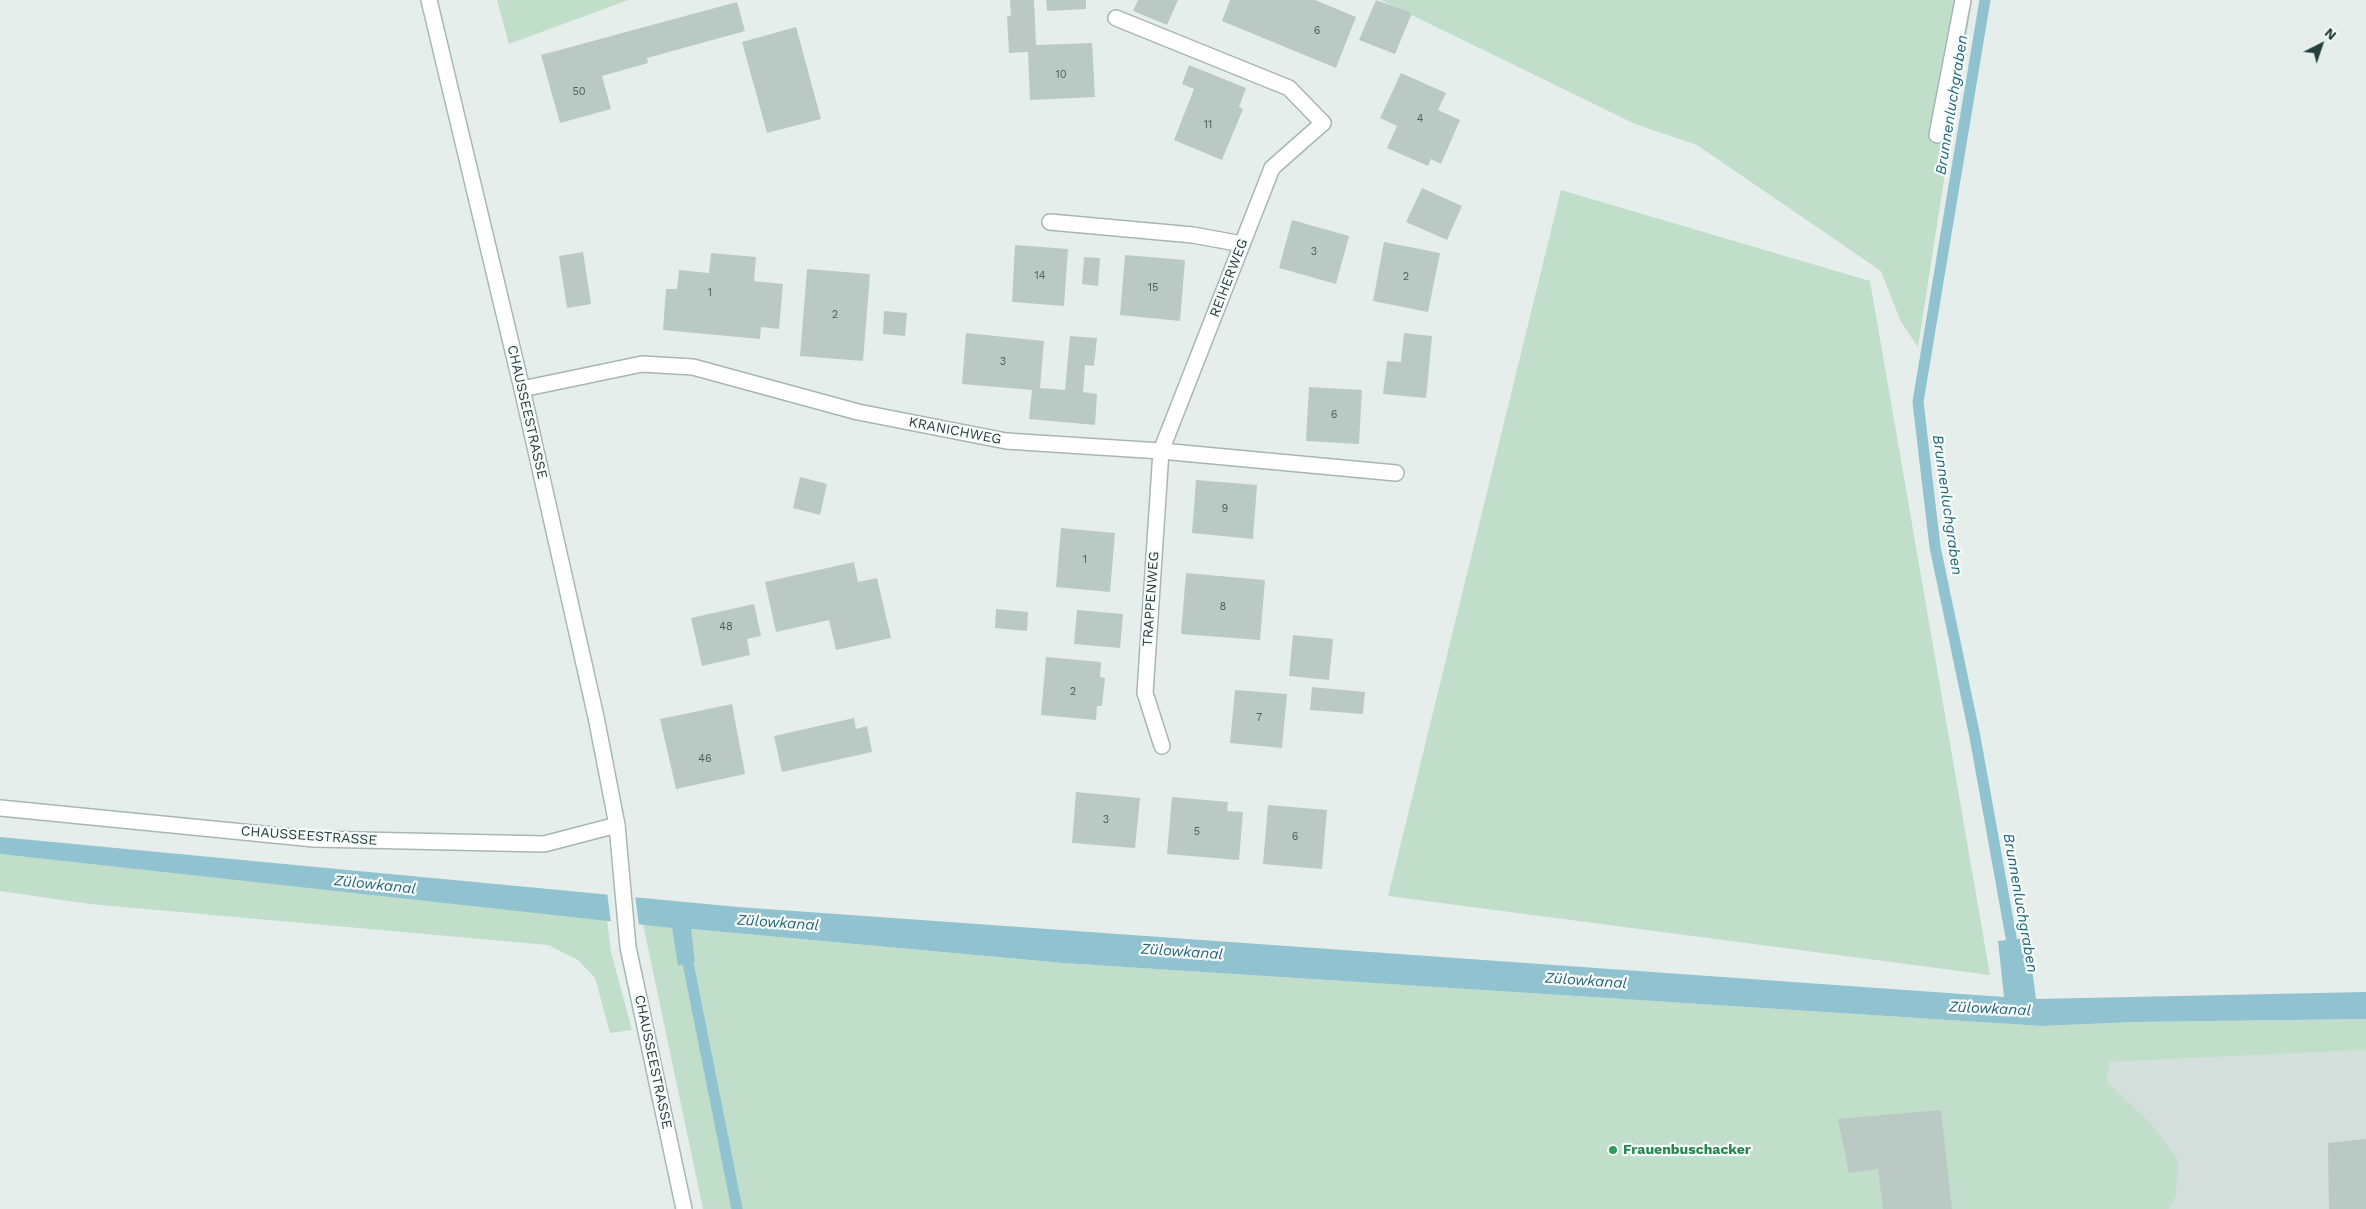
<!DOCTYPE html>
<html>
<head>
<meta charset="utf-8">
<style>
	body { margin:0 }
	#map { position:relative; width:2366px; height:1209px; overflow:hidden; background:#e6eeeb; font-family:"Work Sans",sans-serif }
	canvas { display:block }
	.north { position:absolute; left:2296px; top:20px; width:50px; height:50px; -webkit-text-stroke:4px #f7fbf9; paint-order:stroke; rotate:41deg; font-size:14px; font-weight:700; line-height:20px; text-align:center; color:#25403b }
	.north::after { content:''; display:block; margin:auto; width:18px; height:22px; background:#25403b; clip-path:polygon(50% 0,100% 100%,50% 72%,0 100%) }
</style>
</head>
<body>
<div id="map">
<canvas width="2366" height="1209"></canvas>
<div class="north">N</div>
</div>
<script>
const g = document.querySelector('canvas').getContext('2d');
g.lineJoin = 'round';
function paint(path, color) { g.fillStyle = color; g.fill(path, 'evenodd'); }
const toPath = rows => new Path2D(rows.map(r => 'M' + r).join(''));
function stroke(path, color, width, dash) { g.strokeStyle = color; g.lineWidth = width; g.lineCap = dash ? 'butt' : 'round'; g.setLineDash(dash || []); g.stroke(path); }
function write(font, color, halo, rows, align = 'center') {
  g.font = font + ' "Work Sans",sans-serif'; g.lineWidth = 4.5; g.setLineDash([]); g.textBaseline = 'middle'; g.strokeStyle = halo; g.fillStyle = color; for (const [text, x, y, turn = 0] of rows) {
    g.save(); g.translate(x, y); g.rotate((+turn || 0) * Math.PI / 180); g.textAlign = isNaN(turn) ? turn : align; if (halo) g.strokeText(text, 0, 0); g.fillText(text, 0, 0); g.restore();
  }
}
paint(toPath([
	[2366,1050,2366,1209,2169,1209,2176,1196,2107,1082,2108,1062]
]), '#d4deda');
paint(toPath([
	[497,0,628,0,509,44],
	[1381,0,1972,0,1918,347,1901,322,1881,271,1697,145,1635,124],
	[1561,190,1870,281,1990,975,1388,896],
	[0,854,607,920,611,952,632,1030,610,1033,595,978,578,960,548,945,90,904,0,891],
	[643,924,672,928,678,966,695,961,690,929,1063,963,2042,1026,2135,1022,2366,1019,2366,1050,2109,1062,2107,1082,2151,1124,2178,1160,2176,1196,2169,1209,703,1209]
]), '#c0deca');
paint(toPath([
	[0,837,738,907,2004,997,1998,941,2028,938,2036,999,2366,992,2366,1019,2135,1022,2042,1026,1063,963,691,929,695,961,678,966,672,928,0,854]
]), '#91c2d0');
paint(toPath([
	[607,892,635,895,639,926,611,923]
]), '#e6eeeb');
stroke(toPath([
	[1985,0,1918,402,1935,547,1975,737,2014,954],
	[685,948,737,1209]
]), '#91c2d0', 11);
paint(toPath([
	[1010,0,1034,0,1036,45,1092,43,1095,97,1030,100,1028,52,1009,53,1007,16,1011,16],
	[1046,0,1086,0,1086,9,1047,11],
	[1138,0,1178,0,1167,25,1133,11],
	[1230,0,1315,0,1356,17,1336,68,1222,21],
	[1376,0,1412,13,1395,54,1359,40],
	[737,2,745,31,647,58,648,63,602,76,611,109,560,123,541,55],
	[796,27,821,119,767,133,742,42],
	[1189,65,1246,88,1239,107,1243,109,1222,160,1174,140,1194,89,1182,84],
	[1401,73,1446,93,1438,110,1460,120,1441,164,1431,159,1428,166,1387,148,1397,126,1380,118],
	[1422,188,1462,206,1447,240,1406,222],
	[1292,220,1349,236,1336,284,1279,268],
	[1384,242,1440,253,1428,312,1373,301],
	[1015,245,1068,249,1064,306,1012,302],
	[583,252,591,304,567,308,559,256],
	[711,253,756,257,754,281,783,284,779,329,761,327,760,339,663,330,666,289,677,289,679,270,709,273],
	[1125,255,1185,260,1180,321,1120,315],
	[1084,257,1100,258,1098,286,1082,284],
	[807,269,870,274,863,361,800,356],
	[884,311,907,313,905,336,883,334],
	[966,333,1044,341,1040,388,1065,390,1070,336,1097,338,1094,366,1085,365,1083,392,1097,394,1095,425,1029,419,1032,390,962,384],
	[1404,333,1432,336,1426,398,1383,394,1387,361,1401,362],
	[1309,387,1362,390,1359,444,1306,441],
	[800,477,827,484,820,515,793,508],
	[1196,480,1257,485,1253,539,1192,533],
	[1061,528,1115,533,1110,592,1056,587],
	[854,562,858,582,877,578,891,638,836,650,829,620,776,632,765,582],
	[1186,573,1265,580,1260,640,1181,634],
	[754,604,761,636,747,639,750,655,702,666,691,618],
	[996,609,1028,612,1027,631,995,628],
	[1077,610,1123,614,1120,648,1074,644],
	[1293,635,1333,639,1329,680,1289,676],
	[1046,657,1101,662,1100,677,1105,678,1102,706,1097,706,1096,720,1041,715],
	[1312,687,1365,692,1363,714,1310,710],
	[1235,690,1287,694,1282,748,1230,743],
	[732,704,745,774,676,789,660,719],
	[854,718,856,729,867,726,872,752,782,772,774,736],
	[1076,792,1140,798,1135,848,1072,843],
	[1172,797,1228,802,1227,811,1243,812,1239,860,1167,854],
	[1268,805,1327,810,1322,869,1263,864],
	[1941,1110,1952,1209,1883,1209,1878,1169,1849,1173,1838,1119],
	[2366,1139,2366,1209,2329,1209,2328,1143]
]), '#bbc9c4');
const lane = toPath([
	[1116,18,1289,88,1323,123],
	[1937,135,1963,0],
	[1050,222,1193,235,1242,244],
	[0,808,314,839,544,844,617,825]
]);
const street = toPath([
	[522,389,642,364,693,367,858,412,1006,441,1161,451,1396,473],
	[1162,746,1145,693,1161,451,1272,168,1323,123]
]);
const secondary = toPath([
	[429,0,522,389,596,717,617,825,628,947,684,1209]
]);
stroke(lane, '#a8b6b3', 18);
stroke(street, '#a8b6b3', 18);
stroke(secondary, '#a5b9b4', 18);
stroke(lane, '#fff', 15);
stroke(street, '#fff', 15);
stroke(secondary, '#fff', 15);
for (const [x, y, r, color] of [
	[1613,1150,5,"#2e9e5b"]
]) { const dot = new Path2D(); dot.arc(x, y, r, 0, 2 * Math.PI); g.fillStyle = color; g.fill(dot); stroke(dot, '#f7fbf9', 2); }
write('11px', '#4a625d', null, [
	["6",1317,31],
	["10",1061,75],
	["50",579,92],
	["4",1420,119],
	["11",1208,125],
	["3",1314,252],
	["14",1040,276],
	["2",1406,277],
	["15",1153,288],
	["1",710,293],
	["2",835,315],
	["3",1003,362],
	["6",1334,415],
	["9",1225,509],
	["1",1085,560],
	["8",1223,607],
	["48",726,627],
	["2",1073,692],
	["7",1259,718],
	["46",705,759],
	["3",1106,820],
	["5",1197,832],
	["6",1295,837]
]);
write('14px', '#25403b', '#f7fbf9', [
	["REIHERWEG",1229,278,-69],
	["CHAUSSEESTRASSE",527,412,77],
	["KRANICHWEG",955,431,11],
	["TRAPPENWEG",1151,599,-86],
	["CHAUSSEESTRASSE",309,836,4],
	["CHAUSSEESTRASSE",653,1062,78]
]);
write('bold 14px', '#27864d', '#f7fbf9', [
	["Frauenbuschacker",1623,1150]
], 'left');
write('italic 15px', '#21657a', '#f7fbf9', [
	["Brunnenluchgraben",1952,105,-81],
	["Brunnenluchgraben",1947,505,82],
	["Zülowkanal",375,885,6],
	["Brunnenluchgraben",2020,903,80],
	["Zülowkanal",778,923,4],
	["Zülowkanal",1182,952,4],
	["Zülowkanal",1586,981,4],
	["Zülowkanal",1990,1009,3]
]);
</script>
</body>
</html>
